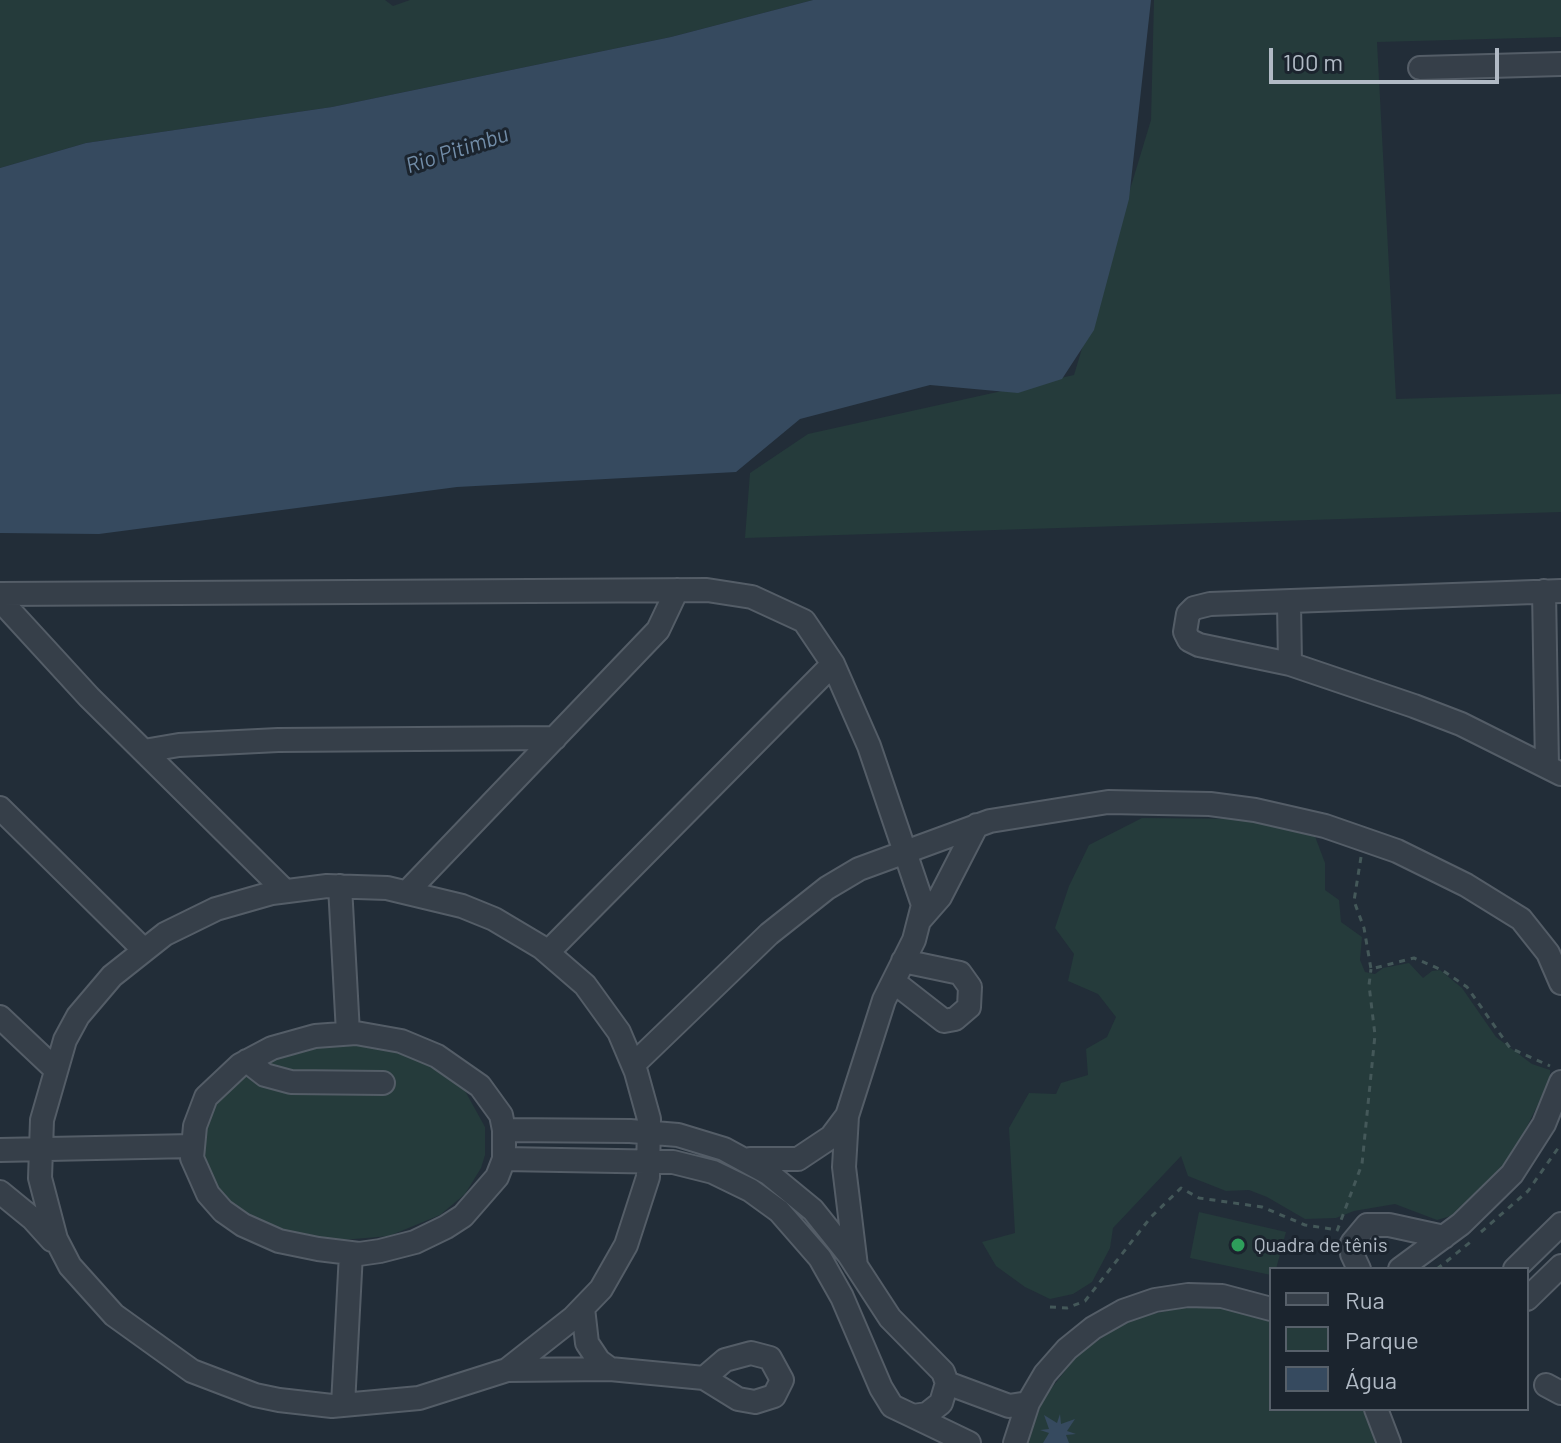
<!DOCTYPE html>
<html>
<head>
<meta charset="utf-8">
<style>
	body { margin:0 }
	#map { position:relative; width:1561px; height:1443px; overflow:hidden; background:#222d38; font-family:Barlow,sans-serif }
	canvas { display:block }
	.legend { position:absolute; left:1269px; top:1267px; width:260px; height:144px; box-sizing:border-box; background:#1b242e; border:2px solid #57606a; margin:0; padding:10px 14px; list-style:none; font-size:24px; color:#b1bac5 }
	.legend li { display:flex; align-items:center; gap:16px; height:40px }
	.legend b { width:40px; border:2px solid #57606a }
	.scale { position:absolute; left:1269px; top:48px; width:230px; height:36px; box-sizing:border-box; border:4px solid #b1bac5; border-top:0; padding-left:10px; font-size:24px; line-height:28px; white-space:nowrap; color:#b1bac5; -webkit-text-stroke:6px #1b242e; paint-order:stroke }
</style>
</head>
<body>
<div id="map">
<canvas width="1561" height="1443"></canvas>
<ul class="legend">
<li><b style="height:10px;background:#363f49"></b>Rua</li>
<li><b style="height:22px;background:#253b3b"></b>Parque</li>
<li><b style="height:22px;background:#364a5f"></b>Água</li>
</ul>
<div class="scale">100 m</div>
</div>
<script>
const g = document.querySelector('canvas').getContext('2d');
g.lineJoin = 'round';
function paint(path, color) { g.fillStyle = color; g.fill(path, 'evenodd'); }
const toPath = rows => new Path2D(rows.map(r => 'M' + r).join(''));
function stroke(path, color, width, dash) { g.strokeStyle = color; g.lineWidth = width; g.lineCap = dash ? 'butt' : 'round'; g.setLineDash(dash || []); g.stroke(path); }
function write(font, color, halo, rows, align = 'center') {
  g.font = font + ' Barlow,sans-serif'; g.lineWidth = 6; g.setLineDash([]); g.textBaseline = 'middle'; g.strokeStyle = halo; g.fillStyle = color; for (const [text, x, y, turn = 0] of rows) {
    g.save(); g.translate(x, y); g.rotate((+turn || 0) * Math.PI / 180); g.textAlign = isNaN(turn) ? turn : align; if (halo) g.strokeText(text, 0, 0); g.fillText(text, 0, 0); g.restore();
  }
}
paint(toPath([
	[0,0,385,0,393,6,410,0,813,0,671,37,332,107,86,143,0,168],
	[1154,0,1561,0,1561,37,1377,42,1396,399,1561,394,1561,512,745,538,750,473,808,434,1074,375,1151,120],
	[1142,818,1248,819,1313,831,1325,863,1325,890,1339,900,1341,922,1362,937,1360,960,1365,972,1375,974,1383,968,1409,963,1423,978,1432,971,1440,970,1462,988,1496,1037,1532,1064,1550,1070,1550,1080,1511,1159,1461,1213,1437,1220,1395,1204,1354,1211,1336,1218,1305,1219,1267,1197,1249,1190,1226,1191,1188,1176,1181,1156,1113,1228,1110,1248,1092,1282,1073,1294,1050,1299,1025,1287,996,1266,982,1242,1015,1233,1009,1128,1029,1093,1056,1094,1061,1083,1088,1075,1086,1049,1107,1037,1116,1017,1098,994,1068,981,1074,954,1055,928,1069,886,1089,845],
	[348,1044,387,1048,423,1059,464,1089,485,1127,485,1155,481,1168,465,1194,440,1215,389,1236,331,1241,274,1229,243,1213,219,1191,202,1151,205,1124,218,1098,241,1075,272,1058,308,1047],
	[1199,1212,1286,1232,1276,1269,1271,1269,1271,1275,1190,1258],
	[1189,1306,1229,1307,1271,1320,1271,1409,1364,1409,1376,1443,1027,1443,1043,1399,1080,1352,1131,1319]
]), '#253b3b');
paint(toPath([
	[813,0,1151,0,1129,199,1094,330,1062,379,1018,393,930,385,800,419,736,472,457,487,99,534,0,533,0,168,86,143,332,107,671,37],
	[1060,1414,1061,1424,1075,1419,1067,1431,1076,1434,1066,1435,1069,1443,1043,1443,1049,1433,1040,1430,1049,1429,1044,1415,1057,1423]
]), '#364a5f');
const minor = toPath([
	[1420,68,1561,64],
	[1544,591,1547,766],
	[1561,591,1210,604,1194,608,1188,614,1185,632,1189,640,1199,645,1290,664,1414,706,1461,724,1561,774],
	[0,594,707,590,752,597,804,621,833,664,869,746,923,905,914,940,884,1000,847,1116,844,1167,856,1266],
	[0,600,89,697,284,890],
	[1289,603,1290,664],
	[144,751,179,745,278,740,555,738],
	[0,808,143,949],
	[327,886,387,888,462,906,494,919,541,947,585,985,619,1032,636,1072,649,1119,648,1177,626,1245,601,1289,573,1318,507,1370,419,1398,332,1406,279,1400,255,1395,192,1371,114,1315,70,1266,56,1239,40,1178,42,1120,65,1040,78,1016,112,976,165,934,216,909,272,893,327,886],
	[340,886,348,1033],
	[407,892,658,630,677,590],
	[919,921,940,897,977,825],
	[548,952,833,664],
	[894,982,944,1021,955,1019,969,1007,970,987,960,973,903,961],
	[0,1017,55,1069],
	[356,1033,401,1041,437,1056,480,1086,501,1115,504,1130,504,1159,497,1177,463,1216,446,1227,415,1242,380,1251,359,1254,318,1249,279,1241,243,1225,223,1211,208,1194,192,1158,195,1126,206,1097,240,1065,272,1048,315,1036,356,1033],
	[247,1061,265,1075,291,1082,383,1083],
	[634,1064,769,934,827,888,859,869,990,821,1108,802,1210,804,1255,810,1325,826,1397,851,1466,885,1521,919,1548,953,1561,983],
	[0,1150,192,1146],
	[504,1159,673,1162,713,1172,750,1190,779,1211,820,1258,842,1297,881,1388,892,1406,913,1416,927,1414,941,1403,947,1383,943,1372,890,1318,849,1255,813,1210,768,1173,724,1149,678,1135,630,1131,504,1130],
	[750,1159,798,1159,831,1137,846,1117],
	[0,1192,33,1219,52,1240],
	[1359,1269,1352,1254,1352,1243,1367,1225,1389,1225,1444,1237],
	[1400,1269,1461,1224,1512,1174,1544,1124,1561,1082],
	[1515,1269,1561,1224],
	[1527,1299,1561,1266],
	[583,1308,587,1343,599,1361,610,1369],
	[507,1370,610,1369,704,1378,738,1399,755,1402,774,1396,782,1380,770,1358,751,1353,725,1360,704,1378],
	[947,1383,1009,1406,1028,1403],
	[1546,1385,1561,1393],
	[343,1405,351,1253],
	[1376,1409,1389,1443],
	[913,1416,969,1443],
	[1015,1443,1028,1403,1045,1374,1067,1349,1093,1328,1123,1311,1155,1300,1188,1295,1222,1296,1271,1309]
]);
stroke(minor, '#545d67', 26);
stroke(toPath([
	[1361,857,1354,901,1364,928,1371,969,1414,958,1442,970,1467,987,1510,1048,1550,1066],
	[1337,1231,1362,1164,1375,1035,1369,985,1371,969],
	[1481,1232,1528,1191,1561,1144],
	[1437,1269,1473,1240],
	[1050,1307,1067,1308,1085,1301,1151,1217,1181,1188,1199,1198,1262,1207,1305,1225,1338,1230]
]), '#445859', 3, [6, 6]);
stroke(minor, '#363f49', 22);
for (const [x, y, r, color] of [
	[1238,1245,8,"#2e9e5b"]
]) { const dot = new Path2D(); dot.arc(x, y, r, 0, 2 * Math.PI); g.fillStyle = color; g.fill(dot); stroke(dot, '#1b242e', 3); }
write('20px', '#b1bac5', '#1b242e', [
	["Quadra de tênis",1254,1245]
], 'left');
write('italic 22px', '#728da8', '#1b242e', [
	["Rio Pitimbu",457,150,-18]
]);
</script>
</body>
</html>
